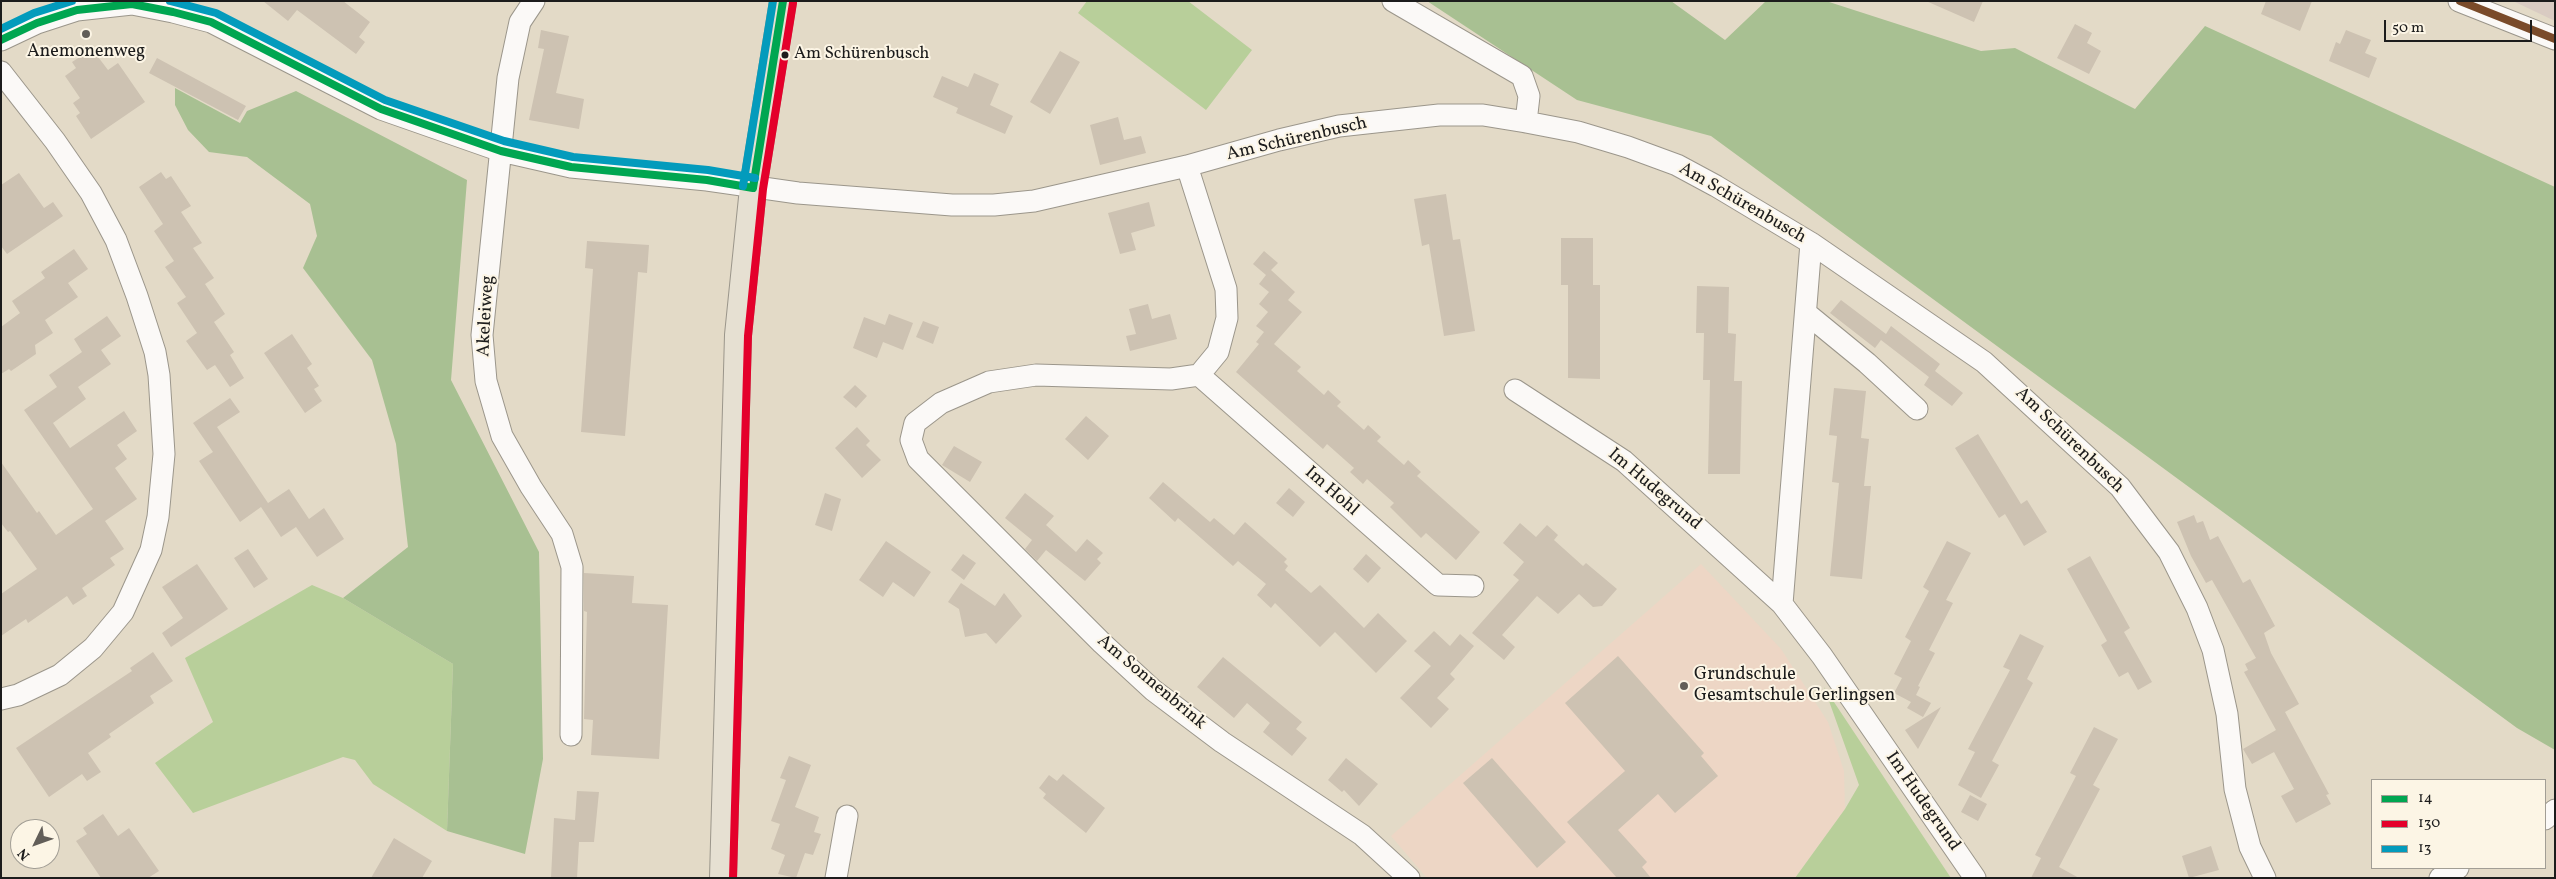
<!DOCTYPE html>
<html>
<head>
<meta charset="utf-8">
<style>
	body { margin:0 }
	#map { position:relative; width:2556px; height:879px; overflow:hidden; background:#e3dac7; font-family:Vollkorn,serif }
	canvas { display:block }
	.frame { position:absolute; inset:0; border:2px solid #1c1c1c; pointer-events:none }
	.legend { position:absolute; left:2371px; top:779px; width:175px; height:90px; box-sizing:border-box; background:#fcf5e5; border:1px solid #a29e95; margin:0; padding:6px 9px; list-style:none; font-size:15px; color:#1c1c1c }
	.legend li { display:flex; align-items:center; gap:10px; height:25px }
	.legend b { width:25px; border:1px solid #a29e95 }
	.north { position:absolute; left:10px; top:819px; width:50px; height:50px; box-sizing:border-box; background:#fcf5e5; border:1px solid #a29e95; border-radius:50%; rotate:228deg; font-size:14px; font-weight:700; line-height:20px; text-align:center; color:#1c1c1c }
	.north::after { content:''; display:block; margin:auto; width:18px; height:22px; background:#625e58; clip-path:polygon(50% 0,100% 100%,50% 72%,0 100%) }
	.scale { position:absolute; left:2384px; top:20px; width:148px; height:22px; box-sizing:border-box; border:2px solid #1c1c1c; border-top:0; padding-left:6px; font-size:15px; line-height:18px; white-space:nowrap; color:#1c1c1c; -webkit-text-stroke:4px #fcf5e5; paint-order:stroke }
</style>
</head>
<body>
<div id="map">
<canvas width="2556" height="879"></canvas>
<div class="frame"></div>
<ul class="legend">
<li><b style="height:6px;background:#00a651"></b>14</li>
<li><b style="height:6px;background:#e4002b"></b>130</li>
<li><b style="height:6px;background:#039bbc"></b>13</li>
</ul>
<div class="north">N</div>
<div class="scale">50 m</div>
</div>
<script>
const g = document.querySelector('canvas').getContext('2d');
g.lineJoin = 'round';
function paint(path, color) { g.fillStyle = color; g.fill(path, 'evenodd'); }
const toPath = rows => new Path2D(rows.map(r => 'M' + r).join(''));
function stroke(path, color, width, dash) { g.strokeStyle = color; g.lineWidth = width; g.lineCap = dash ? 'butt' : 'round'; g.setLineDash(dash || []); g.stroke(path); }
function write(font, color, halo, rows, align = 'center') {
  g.font = font + ' Vollkorn,serif'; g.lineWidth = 4; g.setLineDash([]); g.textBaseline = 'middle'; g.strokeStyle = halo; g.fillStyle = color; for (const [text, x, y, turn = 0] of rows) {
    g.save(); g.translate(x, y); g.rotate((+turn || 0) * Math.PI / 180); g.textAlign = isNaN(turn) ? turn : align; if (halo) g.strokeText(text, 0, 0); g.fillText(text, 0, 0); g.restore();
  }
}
paint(toPath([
	[1701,564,1781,649,1828,722,1844,771,1845,809,1795,878,1427,878,1391,836]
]), '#edd6c5');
paint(toPath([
	[2513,1,2555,1,2555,21]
]), '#d9cbc2');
paint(toPath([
	[1087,1,1188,1,1252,50,1206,110,1078,13],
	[312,585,343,598,453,664,447,831,373,784,355,760,343,757,193,813,155,763,213,722,185,658],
	[1824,687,1891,788,1951,878,1795,878,1845,809,1859,785]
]), '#b8cf9a');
paint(toPath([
	[1427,1,1671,1,1725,40,1766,1,1826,1,1981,51,2015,48,2135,109,2205,26,2555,187,2555,750,2517,728,1711,136,1577,100],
	[175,88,240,123,247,111,296,91,467,180,451,380,539,552,543,759,525,854,447,831,453,664,343,598,408,547,396,444,372,360,303,268,317,236,310,204,247,157,209,152,188,130,175,105]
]), '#a8c092');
paint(toPath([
	[263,1,343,1,370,22,359,37,365,42,356,54,297,10,288,21],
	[1926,1,1983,1,1974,22],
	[2266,1,2312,1,2300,31,2261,14],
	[2075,24,2092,33,2087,43,2101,51,2089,74,2057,58],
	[541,30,569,36,556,93,584,99,579,129,529,120,544,49,538,48],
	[2346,30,2371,40,2365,53,2377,58,2369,78,2329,61,2336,42,2340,44],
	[92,49,108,70,118,63,145,102,91,139,76,116,80,113,73,103,80,98,65,76,76,68,72,62],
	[1060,51,1080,62,1050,114,1030,102],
	[157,58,246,106,238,120,149,73],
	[974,73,999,84,990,105,1013,116,1005,134,956,113,958,108,933,97,942,76,968,87],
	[1118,117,1124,140,1141,136,1146,153,1100,165,1090,125],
	[161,172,166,179,171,176,191,206,181,212,202,243,193,248,214,278,205,284,225,314,214,322,234,352,230,355,244,378,230,387,215,365,207,370,186,341,197,333,177,303,186,297,165,267,174,261,154,231,163,224,139,187],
	[19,173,44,208,53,202,63,216,7,254,1,246,1,185],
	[1446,194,1453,240,1460,239,1475,331,1444,336,1429,244,1422,246,1414,199],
	[1149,202,1155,226,1131,233,1136,250,1120,254,1108,213],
	[1561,238,1593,238,1593,285,1600,285,1600,379,1568,378,1568,285,1561,285],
	[587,241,649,245,647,273,638,272,625,436,581,432,593,269,585,268],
	[74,249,88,269,68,283,78,297,45,320,53,333,35,345,36,354,11,371,9,369,1,374,1,327,20,313,12,301,45,278,41,272],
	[1264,251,1278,263,1271,270,1295,292,1288,300,1302,312,1274,344,1301,367,1297,371,1324,395,1328,390,1341,402,1337,406,1364,430,1368,425,1381,437,1377,441,1404,465,1408,460,1421,472,1417,476,1480,532,1456,560,1426,533,1421,538,1390,507,1394,503,1367,479,1363,484,1350,472,1354,468,1327,444,1323,449,1236,372,1259,344,1256,342,1264,332,1256,326,1268,312,1259,304,1269,292,1259,284,1266,275,1253,264],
	[1697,286,1729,287,1728,333,1736,334,1734,381,1742,381,1740,474,1708,474,1710,380,1703,380,1704,333,1696,333],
	[1841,300,1886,334,1891,326,1940,364,1935,371,1963,393,1952,406,1924,385,1929,377,1881,340,1875,348,1830,313],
	[1148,304,1152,319,1170,314,1177,339,1130,351,1126,336,1136,334,1129,309],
	[889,314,913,323,903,350,883,342,877,358,853,348,864,317,885,325],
	[107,316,121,336,101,350,111,364,78,387,86,399,53,423,70,448,124,411,137,431,117,445,127,459,115,468,137,499,105,521,124,549,110,558,115,565,82,588,87,596,73,605,67,596,28,623,26,619,1,636,1,594,37,569,10,531,8,532,1,523,1,462,37,513,39,511,56,535,93,509,24,410,57,387,49,375,82,352,74,339],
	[923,321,939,327,933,344,916,337],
	[292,334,312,364,307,368,319,386,314,389,322,401,305,413,264,353],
	[855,385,867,396,856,408,843,397],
	[1834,388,1866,391,1861,438,1869,439,1864,486,1871,486,1862,579,1830,576,1839,483,1832,482,1837,436,1829,435],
	[230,398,240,412,217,427,268,503,289,489,309,519,324,508,344,539,317,557,296,527,281,537,261,507,240,522,199,461,213,452,193,423],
	[1086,416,1109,436,1088,460,1065,439],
	[857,427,870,441,866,445,881,460,862,478,835,448],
	[1978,434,2021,504,2027,500,2047,532,2024,546,2005,514,1999,518,1955,448],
	[954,446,982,462,970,482,942,465],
	[1163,482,1210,522,1214,518,1234,535,1245,522,1287,559,1284,562,1288,566,1285,570,1311,593,1320,585,1364,628,1378,613,1407,641,1376,673,1335,632,1320,647,1275,603,1271,608,1257,595,1266,584,1238,561,1233,566,1178,518,1175,522,1149,498],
	[1289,488,1305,502,1293,517,1276,503],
	[825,493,841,499,832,531,815,525],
	[1025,493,1054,516,1046,525,1076,552,1087,539,1103,553,1097,559,1101,563,1085,581,1046,550,1037,561,1025,549,1032,540,1005,518],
	[2194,515,2197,523,2203,521,2210,540,2218,536,2243,583,2250,579,2275,626,2264,633,2271,653,2299,704,2285,712,2329,794,2326,795,2331,804,2296,823,2281,796,2294,789,2274,752,2252,764,2243,749,2276,730,2244,672,2248,670,2245,664,2256,658,2212,580,2206,583,2191,556,2177,522],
	[1520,523,1536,537,1547,525,1558,535,1554,540,1583,566,1586,563,1617,589,1602,606,1593,607,1579,594,1558,614,1537,596,1502,635,1515,647,1504,660,1472,633,1519,580,1513,575,1524,562,1503,543],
	[886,541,931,572,914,597,893,582,883,597,859,580],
	[1947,541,1971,553,1946,600,1953,603,1929,650,1935,653,1918,686,1920,687,1916,695,1931,703,1923,717,1907,708,1911,702,1894,693,1902,678,1894,674,1911,641,1905,637,1929,591,1923,587],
	[248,549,268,579,254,588,234,558],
	[963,554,976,563,964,580,951,570],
	[1366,554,1381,568,1368,583,1353,569],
	[2090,556,2130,628,2124,632,2152,682,2138,690,2128,672,2119,677,2101,645,2107,641,2067,569],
	[197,564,228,609,171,647,162,633,183,618,162,587],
	[584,573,634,576,632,603,668,605,659,759,591,755,593,720,584,719,587,612,584,611],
	[961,583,995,606,1004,593,1022,616,996,644,986,633,965,637,959,609,948,602],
	[1434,631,1450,646,1460,634,1474,646,1450,674,1455,679,1437,698,1449,709,1431,728,1400,698,1431,666,1414,651],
	[2020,634,2044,646,2027,679,2033,683,1992,761,1999,765,1981,798,1958,785,1975,752,1968,749,2010,670,2003,667],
	[153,652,173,681,150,696,154,703,109,734,111,737,88,753,101,772,87,781,82,774,49,797,16,748,132,671,130,668],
	[1618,656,1704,753,1701,756,1718,776,1675,813,1658,794,1618,830,1647,862,1642,867,1651,878,1617,878,1567,822,1625,771,1565,703],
	[1223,657,1302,722,1296,729,1307,738,1292,756,1263,732,1270,723,1247,703,1234,718,1197,687],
	[1941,707,1918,749,1905,730],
	[2094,727,2118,739,2093,785,2100,789,2059,867,2079,878,2031,878,2041,858,2035,855,2076,776,2070,773],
	[789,756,811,765,795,807,819,817,814,832,821,834,813,855,805,853,796,878,778,874,785,855,771,849,780,824,771,821,786,780,780,778],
	[1346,758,1378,784,1359,806,1344,790,1342,792,1328,780],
	[1492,758,1566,842,1537,868,1463,783],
	[1063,774,1105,808,1086,833,1043,798,1046,794,1039,788,1049,775,1057,781],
	[577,791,599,792,594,842,579,842,577,878,551,878,554,818,575,820],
	[1970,795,1987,804,1978,821,1961,812],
	[103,814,118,836,129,828,159,871,148,878,101,878,76,841,87,834,83,828],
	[394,838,432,861,422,878,371,878],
	[2211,846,2219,870,2189,878,2182,856]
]), '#cdc2b2');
const minor = toPath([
	[534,1,520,22,508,78,482,335,486,381,502,436,531,487,562,534,572,567,571,735],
	[1393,1,1522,76,1529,96,1526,122],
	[2459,1,2555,39],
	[1,40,37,23,77,10,132,4,173,12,211,22,381,109,501,151,571,167,707,180,798,193,952,205,994,205,1034,201,1187,166,1279,140,1339,126,1439,115,1483,115,1526,122,1578,132,1628,147,1677,165,1716,186,1811,243,1984,362,2120,487,2169,552,2197,608,2213,650,2227,714,2235,789,2250,847,2265,878],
	[1,72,55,141,91,193,116,240,137,296,155,352,159,375,164,454,158,517,151,550,123,612,93,648,60,675,18,695,1,699],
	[1187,166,1226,289,1227,318,1218,352,1199,375,1171,379,1036,375,989,382,941,403,915,423,911,440,918,459,1102,643,1153,690,1222,742,1362,835,1409,878],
	[1806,313,1867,363,1917,409],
	[1199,375,1438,585,1473,586],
	[1515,390,1624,461,1782,604,1811,243],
	[1782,604,1822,656,1975,878],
	[2545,819,2555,810],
	[836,878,847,816],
	[2440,878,2458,868]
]);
const major = toPath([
	[723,878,738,335,753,188,783,1]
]);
stroke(minor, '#9b968b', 23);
stroke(major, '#9b968b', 28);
stroke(minor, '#fbf9f7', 21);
stroke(major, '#e6e0d2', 26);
stroke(toPath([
	[1,40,37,23,77,10,132,4,173,12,211,22,381,109,501,151,571,167,707,180,753,188],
	[753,188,783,1]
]), '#00a651', 8);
stroke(toPath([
	[733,878,748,336,763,189,793,3]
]), '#e4002b', 8);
stroke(toPath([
	[170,1,216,13,385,100,504,141,573,157,708,170,755,178],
	[1,29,34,13,72,1],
	[743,186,773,1]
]), '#039bbc', 8);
stroke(toPath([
	[2460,1,2555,39]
]), '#7a4b2a', 8);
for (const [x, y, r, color] of [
	[86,34,5,"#625e58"],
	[785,55,4.5,"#1c1c1c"],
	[1684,686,5,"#625e58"]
]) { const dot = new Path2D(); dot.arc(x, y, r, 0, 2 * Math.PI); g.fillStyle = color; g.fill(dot); stroke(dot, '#fcf5e5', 2); }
write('17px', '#1c1c1c', '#fcf5e5', [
	["Am Schürenbusch",794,55]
], 'left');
write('18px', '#1c1c1c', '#fcf5e5', [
	["Anemonenweg",86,53],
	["Grundschule",1694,676,"left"],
	["Gesamtschule Gerlingsen",1694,697,"left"]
]);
write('18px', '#1c1c1c', '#fcf5e5', [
	["Am Schürenbusch",1297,140,-13],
	["Am Schürenbusch",1742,204,30],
	["Akeleiweg",487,316,-87],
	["Am Schürenbusch",2069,441,44],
	["Im Hudegrund",1654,490,40],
	["Im Hohl",1331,492,41],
	["Am Sonnenbrink",1151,683,40],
	["Im Hudegrund",1922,802,55]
]);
</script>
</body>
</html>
